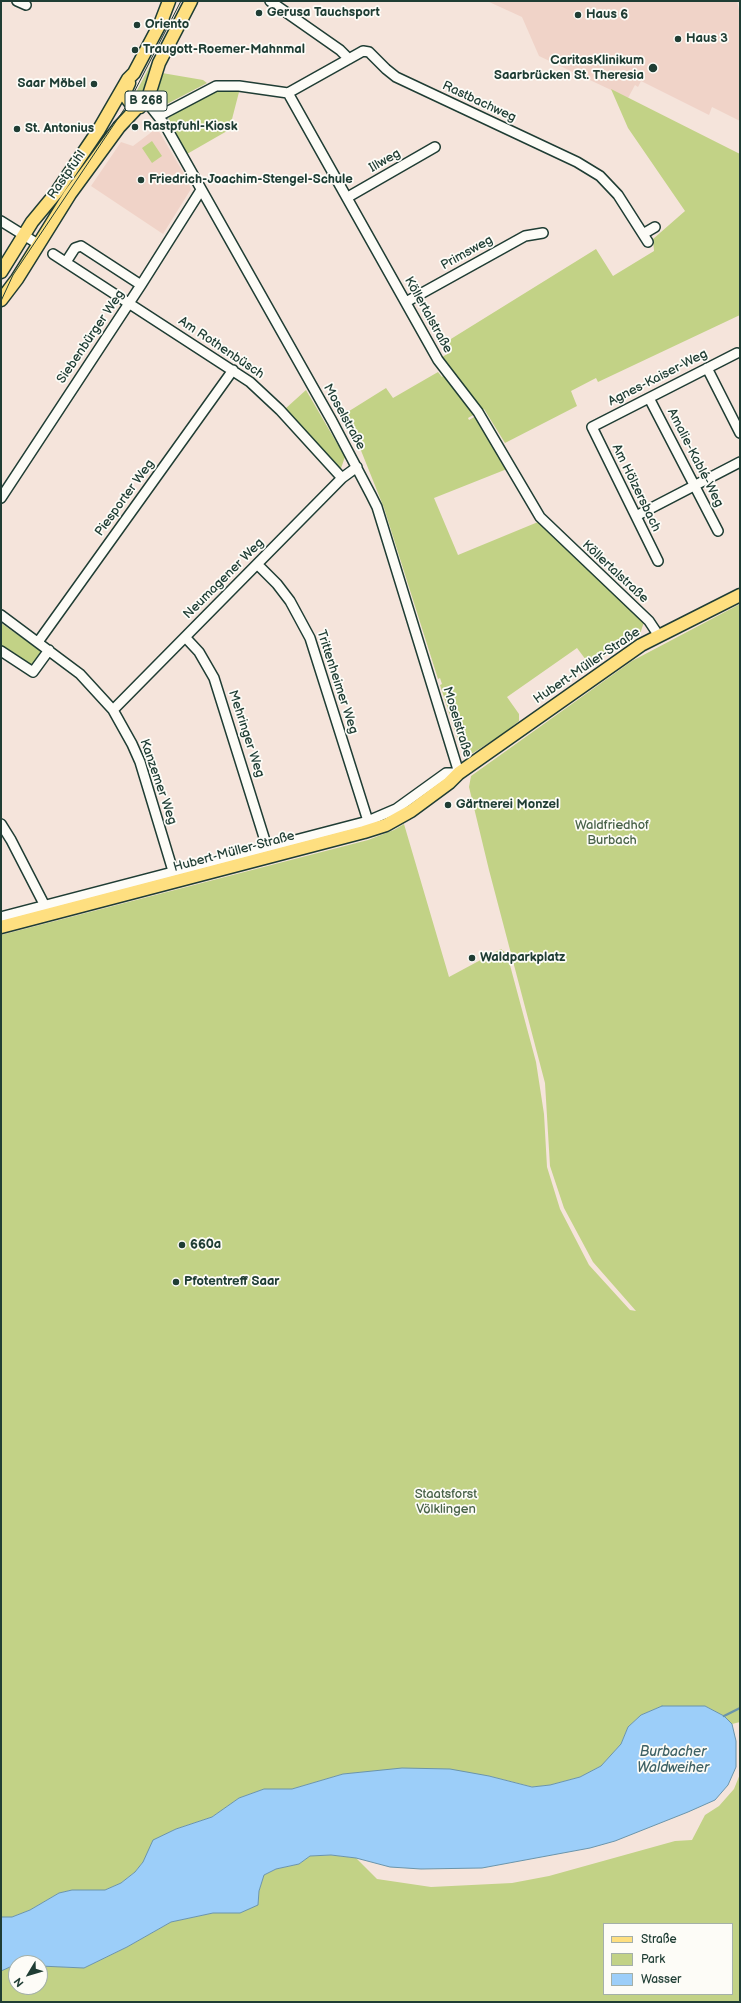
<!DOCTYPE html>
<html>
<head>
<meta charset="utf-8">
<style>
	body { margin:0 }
	#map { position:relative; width:741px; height:2003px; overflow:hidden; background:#f5e4db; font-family:"Balsamiq Sans",sans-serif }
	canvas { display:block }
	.frame { position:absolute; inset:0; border:2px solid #1f3d34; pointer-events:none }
	.legend { position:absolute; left:603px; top:1923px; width:130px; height:72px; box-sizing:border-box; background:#fdfcf7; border:1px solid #a4b0a9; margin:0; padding:5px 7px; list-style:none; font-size:12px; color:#1f3d34 }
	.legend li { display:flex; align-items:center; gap:8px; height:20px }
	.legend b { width:20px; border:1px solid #a4b0a9 }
	.north { position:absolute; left:8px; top:1955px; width:40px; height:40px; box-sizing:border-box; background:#fdfcf7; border:1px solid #a4b0a9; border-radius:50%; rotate:232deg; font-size:11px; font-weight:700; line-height:16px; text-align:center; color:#1f3d34 }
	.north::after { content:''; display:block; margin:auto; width:14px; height:18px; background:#1f3d34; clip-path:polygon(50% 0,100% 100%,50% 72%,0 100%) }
</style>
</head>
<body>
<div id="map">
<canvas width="741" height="2003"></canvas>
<div class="frame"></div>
<ul class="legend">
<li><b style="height:5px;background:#fedf80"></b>Straße</li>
<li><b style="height:11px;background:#c2d286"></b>Park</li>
<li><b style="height:11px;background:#9ccef9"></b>Wasser</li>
</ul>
<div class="north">N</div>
</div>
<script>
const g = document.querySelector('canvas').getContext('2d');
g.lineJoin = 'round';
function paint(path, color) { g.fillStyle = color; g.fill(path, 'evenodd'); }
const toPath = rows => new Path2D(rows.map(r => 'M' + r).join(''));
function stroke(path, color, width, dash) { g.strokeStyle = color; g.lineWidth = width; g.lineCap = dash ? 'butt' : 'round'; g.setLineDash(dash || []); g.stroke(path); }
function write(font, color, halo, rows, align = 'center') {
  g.font = font + ' "Balsamiq Sans",sans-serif'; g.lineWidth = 3.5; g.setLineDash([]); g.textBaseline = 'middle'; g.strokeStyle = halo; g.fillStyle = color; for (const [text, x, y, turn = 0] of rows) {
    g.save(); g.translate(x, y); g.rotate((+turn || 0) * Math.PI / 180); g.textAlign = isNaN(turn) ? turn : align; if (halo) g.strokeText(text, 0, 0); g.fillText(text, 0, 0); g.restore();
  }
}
paint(toPath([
	[487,1,737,1,740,14,740,121,712,107,709,115,641,81,638,87,635,85,628,98,539,56,522,17],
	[157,128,186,177,191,189,163,234,91,186,121,142,133,146]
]), '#f0d3c8');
paint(toPath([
	[179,11,151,83,138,102,133,99,134,96],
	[162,73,203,80,207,83,163,106,159,104,157,96],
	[611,89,740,154,740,315,598,382,596,378,571,391,577,406,505,443,484,409,468,418,469,420,476,416,507,469,434,498,458,555,538,522,644,622,640,634,593,664,589,664,577,648,507,697,519,714,519,721,504,733,473,753,468,754,463,752,460,746,440,685,442,684,440,678,438,679,384,508,346,413,386,388,393,398,438,372,442,377,443,376,435,361,451,352,446,342,596,249,613,276,654,251,653,239,685,211,628,128],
	[219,90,239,92,231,123,234,127,187,154,168,118,213,91],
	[152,141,162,156,152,163,142,148],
	[306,390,345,457,340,471,285,409],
	[740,604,740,1722,732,1724,724,1716,705,1706,662,1706,641,1715,628,1727,621,1744,601,1766,580,1777,550,1785,533,1787,489,1776,366,1772,343,1774,292,1789,264,1789,239,1798,212,1817,176,1829,154,1840,143,1862,135,1872,121,1883,105,1890,72,1890,59,1893,30,1910,12,1917,1,1917,1,935,368,840,394,830,404,824,449,977,501,949,507,954,536,1062,544,1114,547,1167,560,1209,589,1265,630,1310,636,1311,593,1262,564,1208,550,1166,545,1083,489,870,469,787,471,776,632,661],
	[1,623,45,654,33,672,1,651],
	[740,1774,740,2002,1,2002,1,1971,10,1967,16,1966,16,1987,40,1987,40,1966,84,1968,127,1947,171,1922,213,1913,240,1913,258,1904,259,1891,264,1875,276,1869,299,1864,310,1856,331,1855,356,1858,377,1879,431,1887,512,1883,549,1876,675,1841,692,1840,705,1815,719,1806,734,1789],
	[604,1924,732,1924,732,1994,604,1994]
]), '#c2d286');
const water = toPath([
	[662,1706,705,1706,724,1716,732,1724,736,1741,736,1767,728,1785,715,1800,688,1812,615,1841,590,1848,482,1868,421,1869,390,1867,356,1858,331,1855,310,1856,299,1864,276,1869,264,1875,259,1891,258,1905,240,1913,213,1913,171,1922,127,1947,84,1968,40,1966,40,1963,16,1963,16,1967,10,1967,1,1971,1,1917,12,1917,30,1910,59,1893,72,1890,105,1890,121,1883,135,1872,143,1862,153,1840,176,1829,212,1817,239,1798,264,1789,292,1789,343,1774,402,1768,450,1769,489,1776,532,1787,550,1785,580,1777,601,1766,621,1744,628,1727,641,1715,662,1706]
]);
paint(water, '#9ccef9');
stroke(water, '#6a94aa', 1);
stroke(toPath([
	[724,1716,740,1708]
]), '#6a94aa', 2.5);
const minor = toPath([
	[17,1,26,5],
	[270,1,340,50,349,59],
	[288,93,363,51,369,52,386,69,396,77,577,162,600,176,618,195,648,242],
	[159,116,216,86,239,86,288,93,438,360,478,412,540,517,649,621,659,636],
	[348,197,435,147],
	[1,221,38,244],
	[643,234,655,227],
	[53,254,250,382,280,410,342,478],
	[66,262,75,248,81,246,141,285],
	[406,302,525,236,543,233],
	[707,368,740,433],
	[649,398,718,531],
	[1,498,141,285,201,190],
	[636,516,740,462],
	[658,561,592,427,737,353],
	[257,564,277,584,290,601,310,638,368,821],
	[1,615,80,674,113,710,132,744,140,762,173,871],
	[185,637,199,652,214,678,267,847],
	[38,642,233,370],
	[1,651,33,672,49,650],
	[113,710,342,478,357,467],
	[1,824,11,840,45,906],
	[1,917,368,821,396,809,446,773,459,773,377,507,371,495,332,421,165,125,146,101]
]);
const major = toPath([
	[129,83,125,92,126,97,132,105,140,107],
	[1,272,32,222,56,193,98,131,128,79,134,73,161,22,169,1],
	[1,300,17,279,70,194,119,127,149,95,159,63,191,1],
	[1,927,364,832,386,825,411,811,449,783,459,773,641,645,740,595]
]);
stroke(minor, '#1f3d34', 12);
stroke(major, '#1f3d34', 15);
stroke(minor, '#fdfcf7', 9);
stroke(major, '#fedf80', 12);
stroke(toPath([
	[1,301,13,275,129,102,181,1]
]), '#1f3d34', 1);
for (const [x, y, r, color] of [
	[259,13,4,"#1f3d34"],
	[578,15,4,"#1f3d34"],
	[137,25,4,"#1f3d34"],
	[678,39,4,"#1f3d34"],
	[135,50,4,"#1f3d34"],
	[653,68,5,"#1f3d34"],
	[94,84,4,"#1f3d34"],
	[135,127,4,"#1f3d34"],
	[17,129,4,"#1f3d34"],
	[141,180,4,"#1f3d34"],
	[448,805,4,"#1f3d34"],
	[472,958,4,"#1f3d34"],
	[182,1245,4,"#1f3d34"],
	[176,1282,4,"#1f3d34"]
]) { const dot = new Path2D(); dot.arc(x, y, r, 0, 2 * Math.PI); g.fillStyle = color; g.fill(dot); stroke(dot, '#fdfcf7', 1.5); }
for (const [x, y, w] of [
	[146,101,42]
]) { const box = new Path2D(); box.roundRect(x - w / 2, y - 10, w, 20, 3); g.fillStyle = '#fdfcf7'; g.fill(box); stroke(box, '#1f3d34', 1); }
write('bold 12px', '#1f3d34', null, [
	["B 268",146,101]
]);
write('bold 13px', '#1f3d34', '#fdfcf7', [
	["Gerusa Tauchsport",267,13],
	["Haus 6",586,15],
	["Oriento",145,25],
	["Haus 3",686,39],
	["Traugott-Roemer-Mahnmal",143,50],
	["CaritasKlinikum",644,61,"right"],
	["Saarbrücken St. Theresia",644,76,"right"],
	["Saar Möbel",86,84,"right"],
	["Rastpfuhl-Kiosk",143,127],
	["St. Antonius",25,129],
	["Friedrich-Joachim-Stengel-Schule",149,180],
	["Gärtnerei Monzel",456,805],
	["Waldparkplatz",480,958],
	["660a",190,1245],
	["Pfotentreff Saar",184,1282]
], 'left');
write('13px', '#1f3d34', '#fdfcf7', [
	["Rastbachweg",479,102,25],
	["Illweg",385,161,-30],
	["Rastpfuhl",67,175,-55],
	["Primsweg",467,253,-29],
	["Köllertalstraße",428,315,61],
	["Siebenbürger Weg",91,337,-56],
	["Am Rothenbüsch",221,348,34],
	["Agnes-Kaiser-Weg",658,378,-27],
	["Moselstraße",344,417,61],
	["Amalie-Kablé-Weg",695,458,63],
	["Am Hölzersbach",636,488,64],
	["Piesporter Weg",125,498,-54],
	["Köllertalstraße",615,572,43],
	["Neumagener Weg",224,579,-45],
	["Hubert-Müller-Straße",587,666,-34],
	["Trittenheimer Weg",337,682,72],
	["Moselstraße",457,722,73],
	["Mehringer Weg",246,734,72],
	["Kanzemer Weg",158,782,71],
	["Hubert-Müller-Straße",234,852,-15]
]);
write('13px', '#486248', '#fdfcf7', [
	["Waldfriedhof",612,826],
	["Burbach",612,841],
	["Staatsforst",446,1495],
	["Völklingen",446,1510]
]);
write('italic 14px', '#3e6165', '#fdfcf7', [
	["Burbacher",673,1752],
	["Waldweiher",673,1768]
]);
</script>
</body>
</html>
